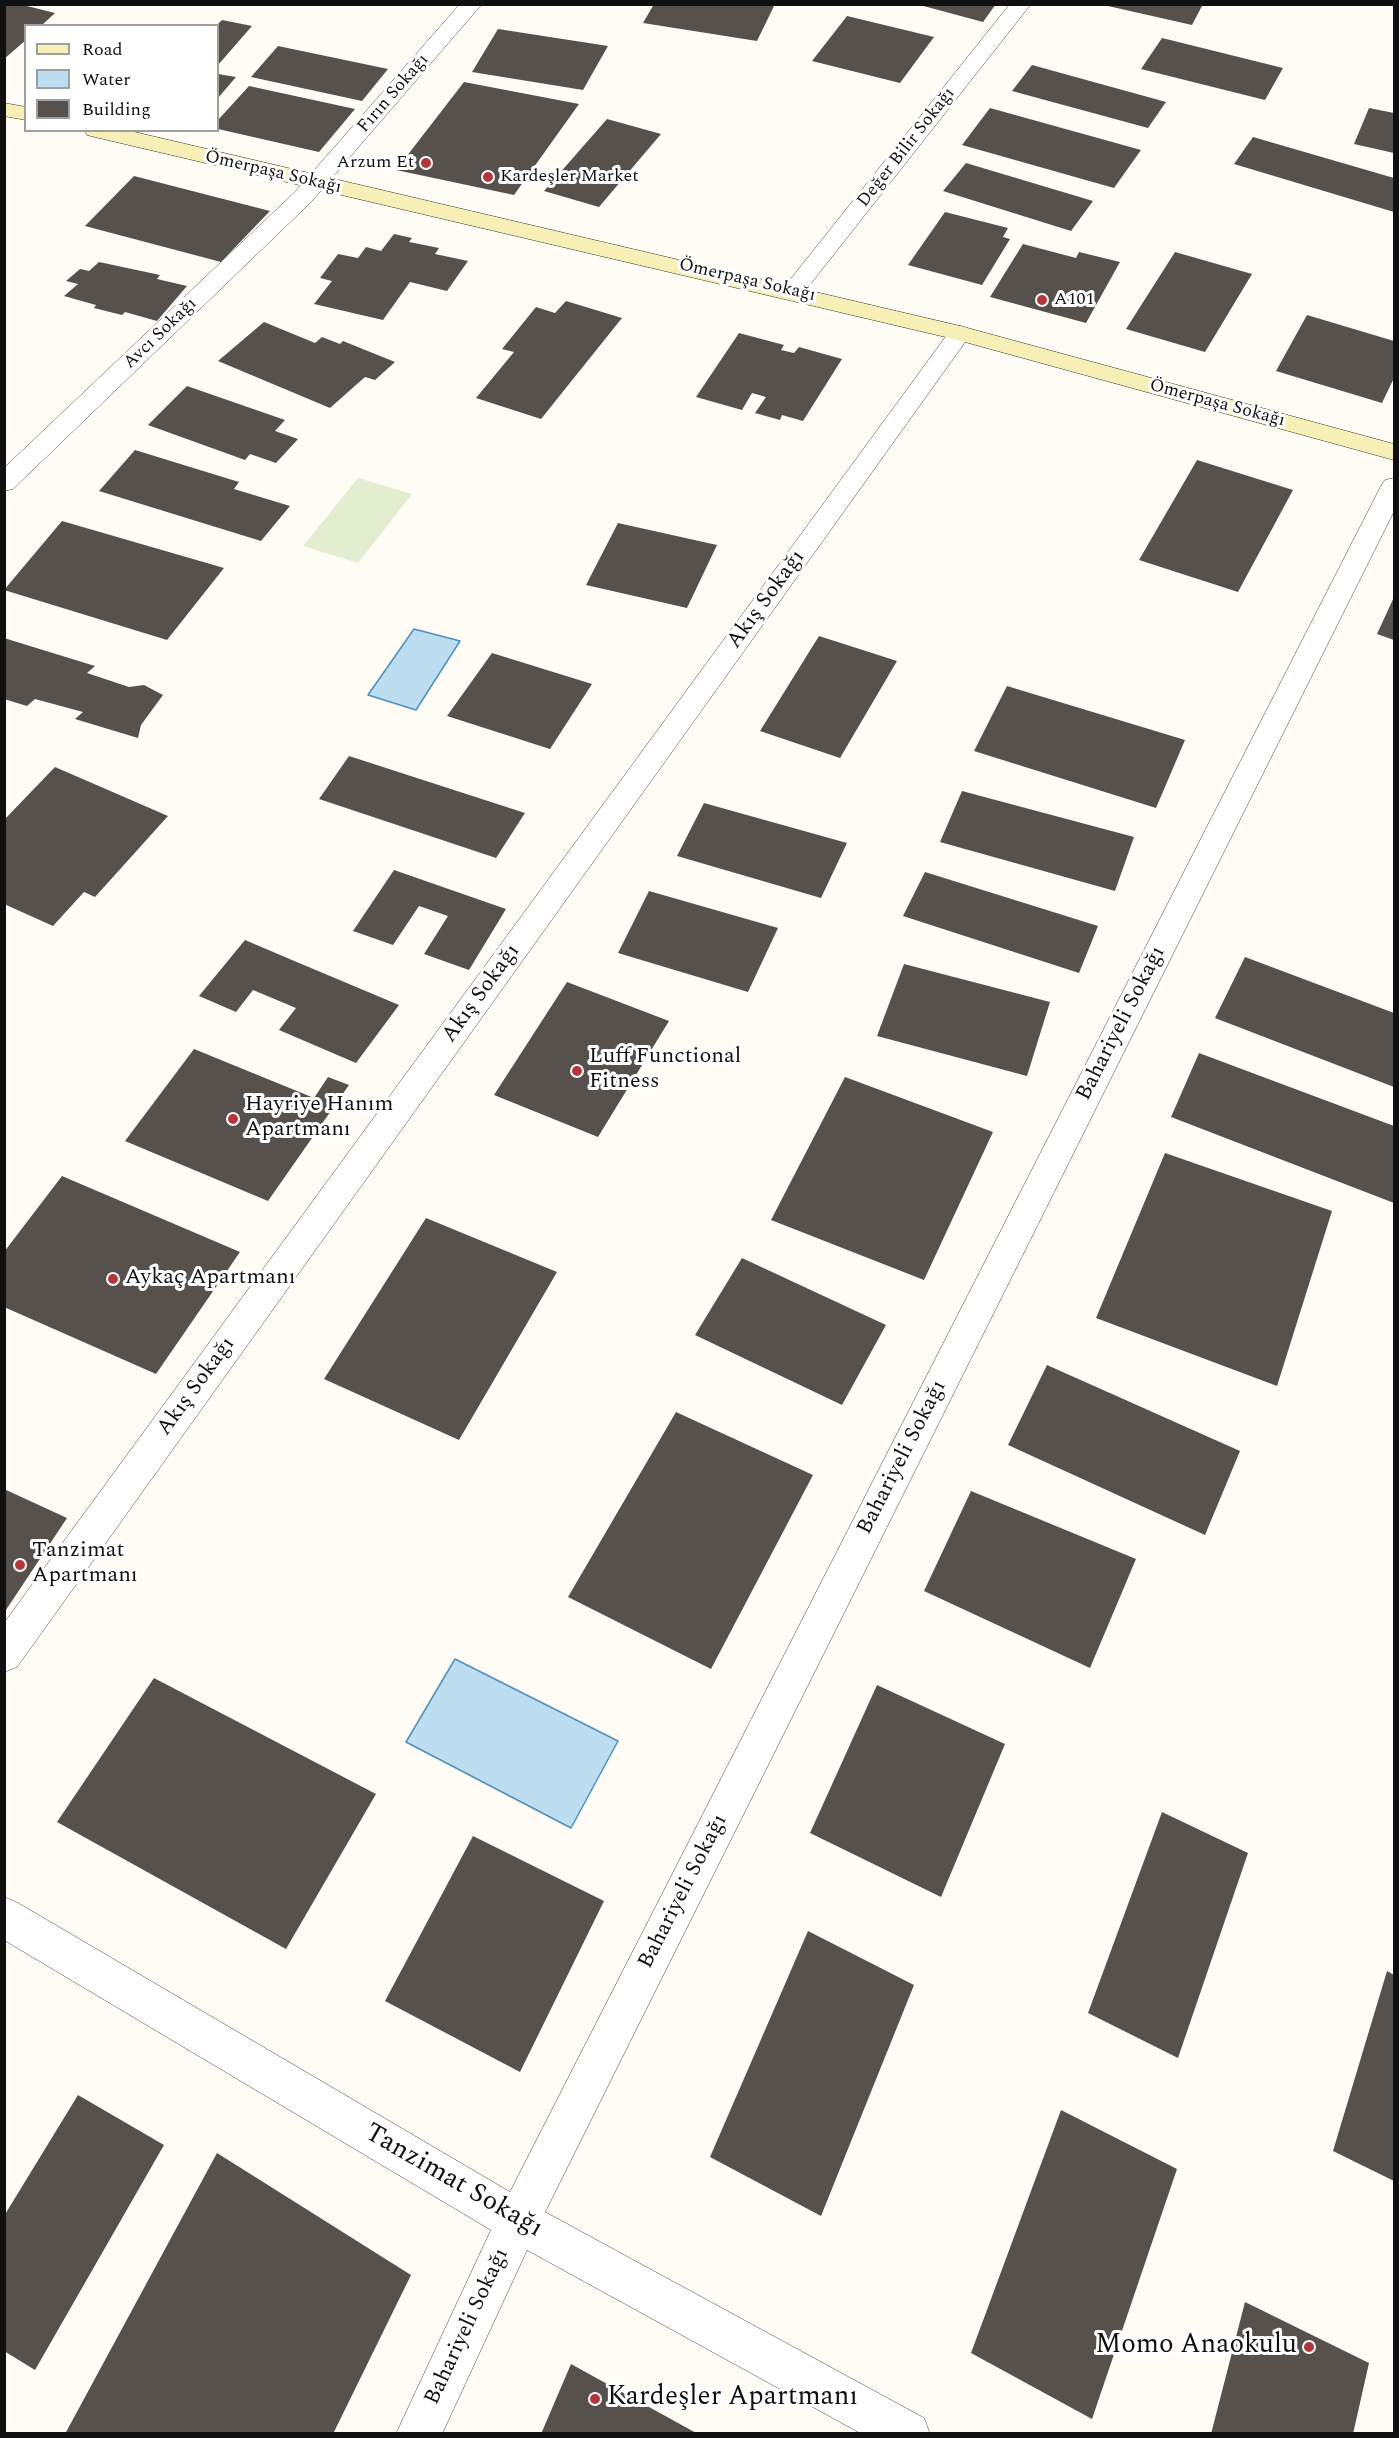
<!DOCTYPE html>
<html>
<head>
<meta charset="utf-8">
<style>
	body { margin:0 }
	#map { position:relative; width:1399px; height:2438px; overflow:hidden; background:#fefcf4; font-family:Spectral,serif }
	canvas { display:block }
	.frame { position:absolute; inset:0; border:6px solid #101010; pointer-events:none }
	.legend { position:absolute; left:24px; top:24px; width:195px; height:108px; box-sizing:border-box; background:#fff; border:2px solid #9f9f9f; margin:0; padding:8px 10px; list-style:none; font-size:18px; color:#101010 }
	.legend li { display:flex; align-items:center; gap:12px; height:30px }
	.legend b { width:30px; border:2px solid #9f9f9f }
</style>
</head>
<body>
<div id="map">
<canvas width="1399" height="2438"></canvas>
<div class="frame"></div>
<ul class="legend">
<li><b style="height:8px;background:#f7f0b6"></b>Road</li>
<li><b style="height:16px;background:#bdddf0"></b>Water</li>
<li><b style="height:16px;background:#57514d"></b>Building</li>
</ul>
</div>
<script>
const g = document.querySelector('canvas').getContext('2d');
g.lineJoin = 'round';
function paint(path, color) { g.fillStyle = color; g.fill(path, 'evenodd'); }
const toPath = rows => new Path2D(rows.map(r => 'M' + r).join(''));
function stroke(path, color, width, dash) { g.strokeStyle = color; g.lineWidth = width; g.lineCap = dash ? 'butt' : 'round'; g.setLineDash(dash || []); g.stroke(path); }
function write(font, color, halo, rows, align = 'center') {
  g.font = font + ' Spectral,serif'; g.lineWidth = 6; g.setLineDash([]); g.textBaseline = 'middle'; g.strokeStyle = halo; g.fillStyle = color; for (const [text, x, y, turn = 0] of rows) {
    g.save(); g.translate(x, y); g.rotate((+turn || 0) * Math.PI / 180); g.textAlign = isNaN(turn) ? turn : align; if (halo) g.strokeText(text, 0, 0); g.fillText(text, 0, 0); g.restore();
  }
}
paint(toPath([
	[358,478,412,494,358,563,303,546]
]), '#e3eed1');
const water = toPath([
	[414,629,460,641,416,710,368,695,414,629],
	[455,1659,618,1741,571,1828,406,1742,455,1659]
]);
paint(water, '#bdddf0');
stroke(water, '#4c90bf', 1.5);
paint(toPath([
	[4,4,19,4,55,13,41,26,26,26,26,40,4,59],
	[654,4,775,4,757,41,643,23],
	[916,4,996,4,983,22],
	[1099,4,1203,4,1192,25],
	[847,16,934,37,900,83,812,61],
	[222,20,252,26,218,65,218,24],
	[498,29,608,46,583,90,472,72],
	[1162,38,1283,68,1265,100,1141,69],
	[278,46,388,69,362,101,251,77],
	[1032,65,1166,102,1148,128,1012,91],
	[218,74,236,77,218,98],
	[464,82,579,104,514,195,396,170],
	[249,86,355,109,319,152,218,129,218,120],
	[990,108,1141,150,1114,188,962,145],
	[1369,108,1394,113,1394,153,1354,144],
	[607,119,661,134,599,207,544,191],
	[1253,137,1394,178,1394,212,1234,164],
	[966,163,1093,201,1071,231,943,191],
	[134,176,270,211,221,262,85,226],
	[945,212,1008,228,1003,237,1010,239,982,285,908,265],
	[394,234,412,238,409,242,439,248,435,254,468,261,447,291,410,282,383,320,314,304,332,281,320,278,338,254,358,258,366,247,381,251],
	[1023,244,1076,258,1079,252,1120,262,1086,323,990,297],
	[1175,252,1252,274,1205,352,1126,329],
	[99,262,160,275,157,279,187,286,157,321,125,312,122,315,94,308,96,305,64,296,78,284,66,281,80,269,89,271],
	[566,301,622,318,541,419,476,398,514,352,502,349,536,307,555,313],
	[1307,315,1394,341,1394,378,1382,403,1276,371],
	[264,322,315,343,322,337,340,344,343,341,395,362,375,380,365,377,330,408,218,361],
	[739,333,784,345,781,350,794,353,799,347,842,359,803,421,782,415,780,420,755,413,766,397,752,393,742,410,696,397],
	[187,386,285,420,275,431,298,439,276,463,250,454,245,460,148,425],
	[135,450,239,482,234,489,290,506,261,541,99,491],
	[1197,460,1293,490,1238,592,1139,560],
	[62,521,224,568,167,640,4,590],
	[618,523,717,545,687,608,586,585],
	[1394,597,1394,640,1377,634],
	[819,636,897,661,840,758,760,731],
	[4,638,95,666,87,673,129,687,144,685,163,695,141,725,138,738,75,719,83,712,35,699,27,706,4,699],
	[492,653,592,684,550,749,447,716],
	[1007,686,1185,740,1156,808,974,751],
	[349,756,525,813,496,858,319,799],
	[55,767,168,816,95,897,84,892,53,926,4,904,4,820],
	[962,791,1134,837,1115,891,940,842],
	[704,803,847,843,821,898,677,856],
	[394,870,506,909,469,970,424,954,448,916,419,906,393,945,353,931],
	[925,872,1098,926,1079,973,903,916],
	[649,891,778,928,748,992,618,953],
	[245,940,292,960,399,1005,356,1063,279,1030,296,1008,253,990,236,1012,199,996],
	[1245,957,1394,1013,1394,1087,1215,1018],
	[904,964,1050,1002,1027,1076,877,1036],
	[567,982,669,1021,598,1137,494,1095],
	[194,1049,314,1098,328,1077,349,1085,268,1201,125,1141],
	[1199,1053,1394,1126,1394,1203,1171,1117],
	[845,1077,993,1132,924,1280,771,1220],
	[1165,1153,1332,1211,1277,1386,1096,1318],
	[62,1176,240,1252,156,1374,4,1307,4,1252],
	[426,1218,557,1272,459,1440,324,1379],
	[742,1258,886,1325,842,1405,695,1335],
	[1047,1365,1240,1451,1205,1535,1008,1445],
	[676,1412,813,1475,711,1669,568,1597],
	[4,1489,67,1518,4,1613],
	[971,1491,1136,1559,1090,1668,924,1591],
	[154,1678,376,1794,286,1949,57,1822],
	[877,1685,1005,1744,941,1897,810,1833],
	[1162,1812,1248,1853,1178,2058,1088,2013],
	[473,1836,604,1901,520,2072,385,2001],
	[808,1931,914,1985,821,2216,710,2157],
	[1387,1971,1394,1975,1394,2181,1333,2151],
	[78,2095,164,2145,35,2370,4,2351,4,2216],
	[1061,2110,1177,2169,1092,2419,971,2353],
	[217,2153,411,2275,333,2434,65,2434],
	[1245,2302,1369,2363,1353,2434,1211,2434],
	[571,2364,698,2434,541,2434]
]), '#57514d');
const street = toPath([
	[460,4,482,4,311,202,13,489,4,491,4,468,295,192,460,4],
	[1010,4,1031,4,801,296,793,298,785,296,781,291,785,286,1010,4],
	[960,326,968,328,972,333,968,338,17,1667,4,1672,4,1623,952,328,960,326],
	[1394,478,1394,511,545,2212,924,2418,930,2434,862,2434,527,2250,442,2434,396,2434,491,2230,4,1940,4,1897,18,1903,510,2192,1381,486,1385,480,1394,478]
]);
const secondary = toPath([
	[4,103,26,107,26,120,4,116,4,103],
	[84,130,126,130,960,326,1394,444,1394,460,954,339,95,137,87,135,84,130]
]);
stroke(street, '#434343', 1);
stroke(secondary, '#323232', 1);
paint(street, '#fff');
paint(secondary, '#f7f0b6');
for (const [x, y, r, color] of [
	[426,163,6,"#b2363a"],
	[488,177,6,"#b2363a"],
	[1042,300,6,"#b2363a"],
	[577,1071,6,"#b2363a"],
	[233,1119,6,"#b2363a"],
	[113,1279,6,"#b2363a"],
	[20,1565,6,"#b2363a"],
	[1309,2347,6,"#b2363a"],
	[595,2399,6,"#b2363a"]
]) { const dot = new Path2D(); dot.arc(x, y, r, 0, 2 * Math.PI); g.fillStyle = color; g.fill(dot); stroke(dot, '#fff', 2); }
write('18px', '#101010', '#fff', [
	["Fırın Sokağı",394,94,-49],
	["Değer Bilir Sokağı",907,148,-52],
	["Ömerpaşa Sokağı",273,173,13],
	["Ömerpaşa Sokağı",747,281,13],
	["Avcı Sokağı",161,334,-44],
	["Ömerpaşa Sokağı",1217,404,15]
]);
write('18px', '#101010', '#fff', [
	["Arzum Et",414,163,"right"],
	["Kardeşler Market",500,177],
	["A101",1054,300]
], 'left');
write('22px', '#101010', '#fff', [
	["Akış Sokağı",767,600,-54],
	["Akış Sokağı",482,994,-54],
	["Bahariyeli Sokağı",1122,1024,-63],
	["Akış Sokağı",197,1387,-54],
	["Bahariyeli Sokağı",903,1458,-63],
	["Bahariyeli Sokağı",684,1892,-63],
	["Bahariyeli Sokağı",468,2327,-65]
]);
write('22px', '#101010', '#fff', [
	["Luff Functional",589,1058],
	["Fitness",589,1083],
	["Hayriye Hanım",245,1106],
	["Apartmanı",245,1131],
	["Aykaç Apartmanı",125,1279],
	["Tanzimat",32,1552],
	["Apartmanı",32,1577]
], 'left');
write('27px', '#101010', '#fff', [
	["Tanzimat Sokağı",453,2182,30]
]);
write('27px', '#101010', '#fff', [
	["Momo Anaokulu",1297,2347],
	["Kardeşler Apartmanı",607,2399,"left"]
], 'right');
</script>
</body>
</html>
